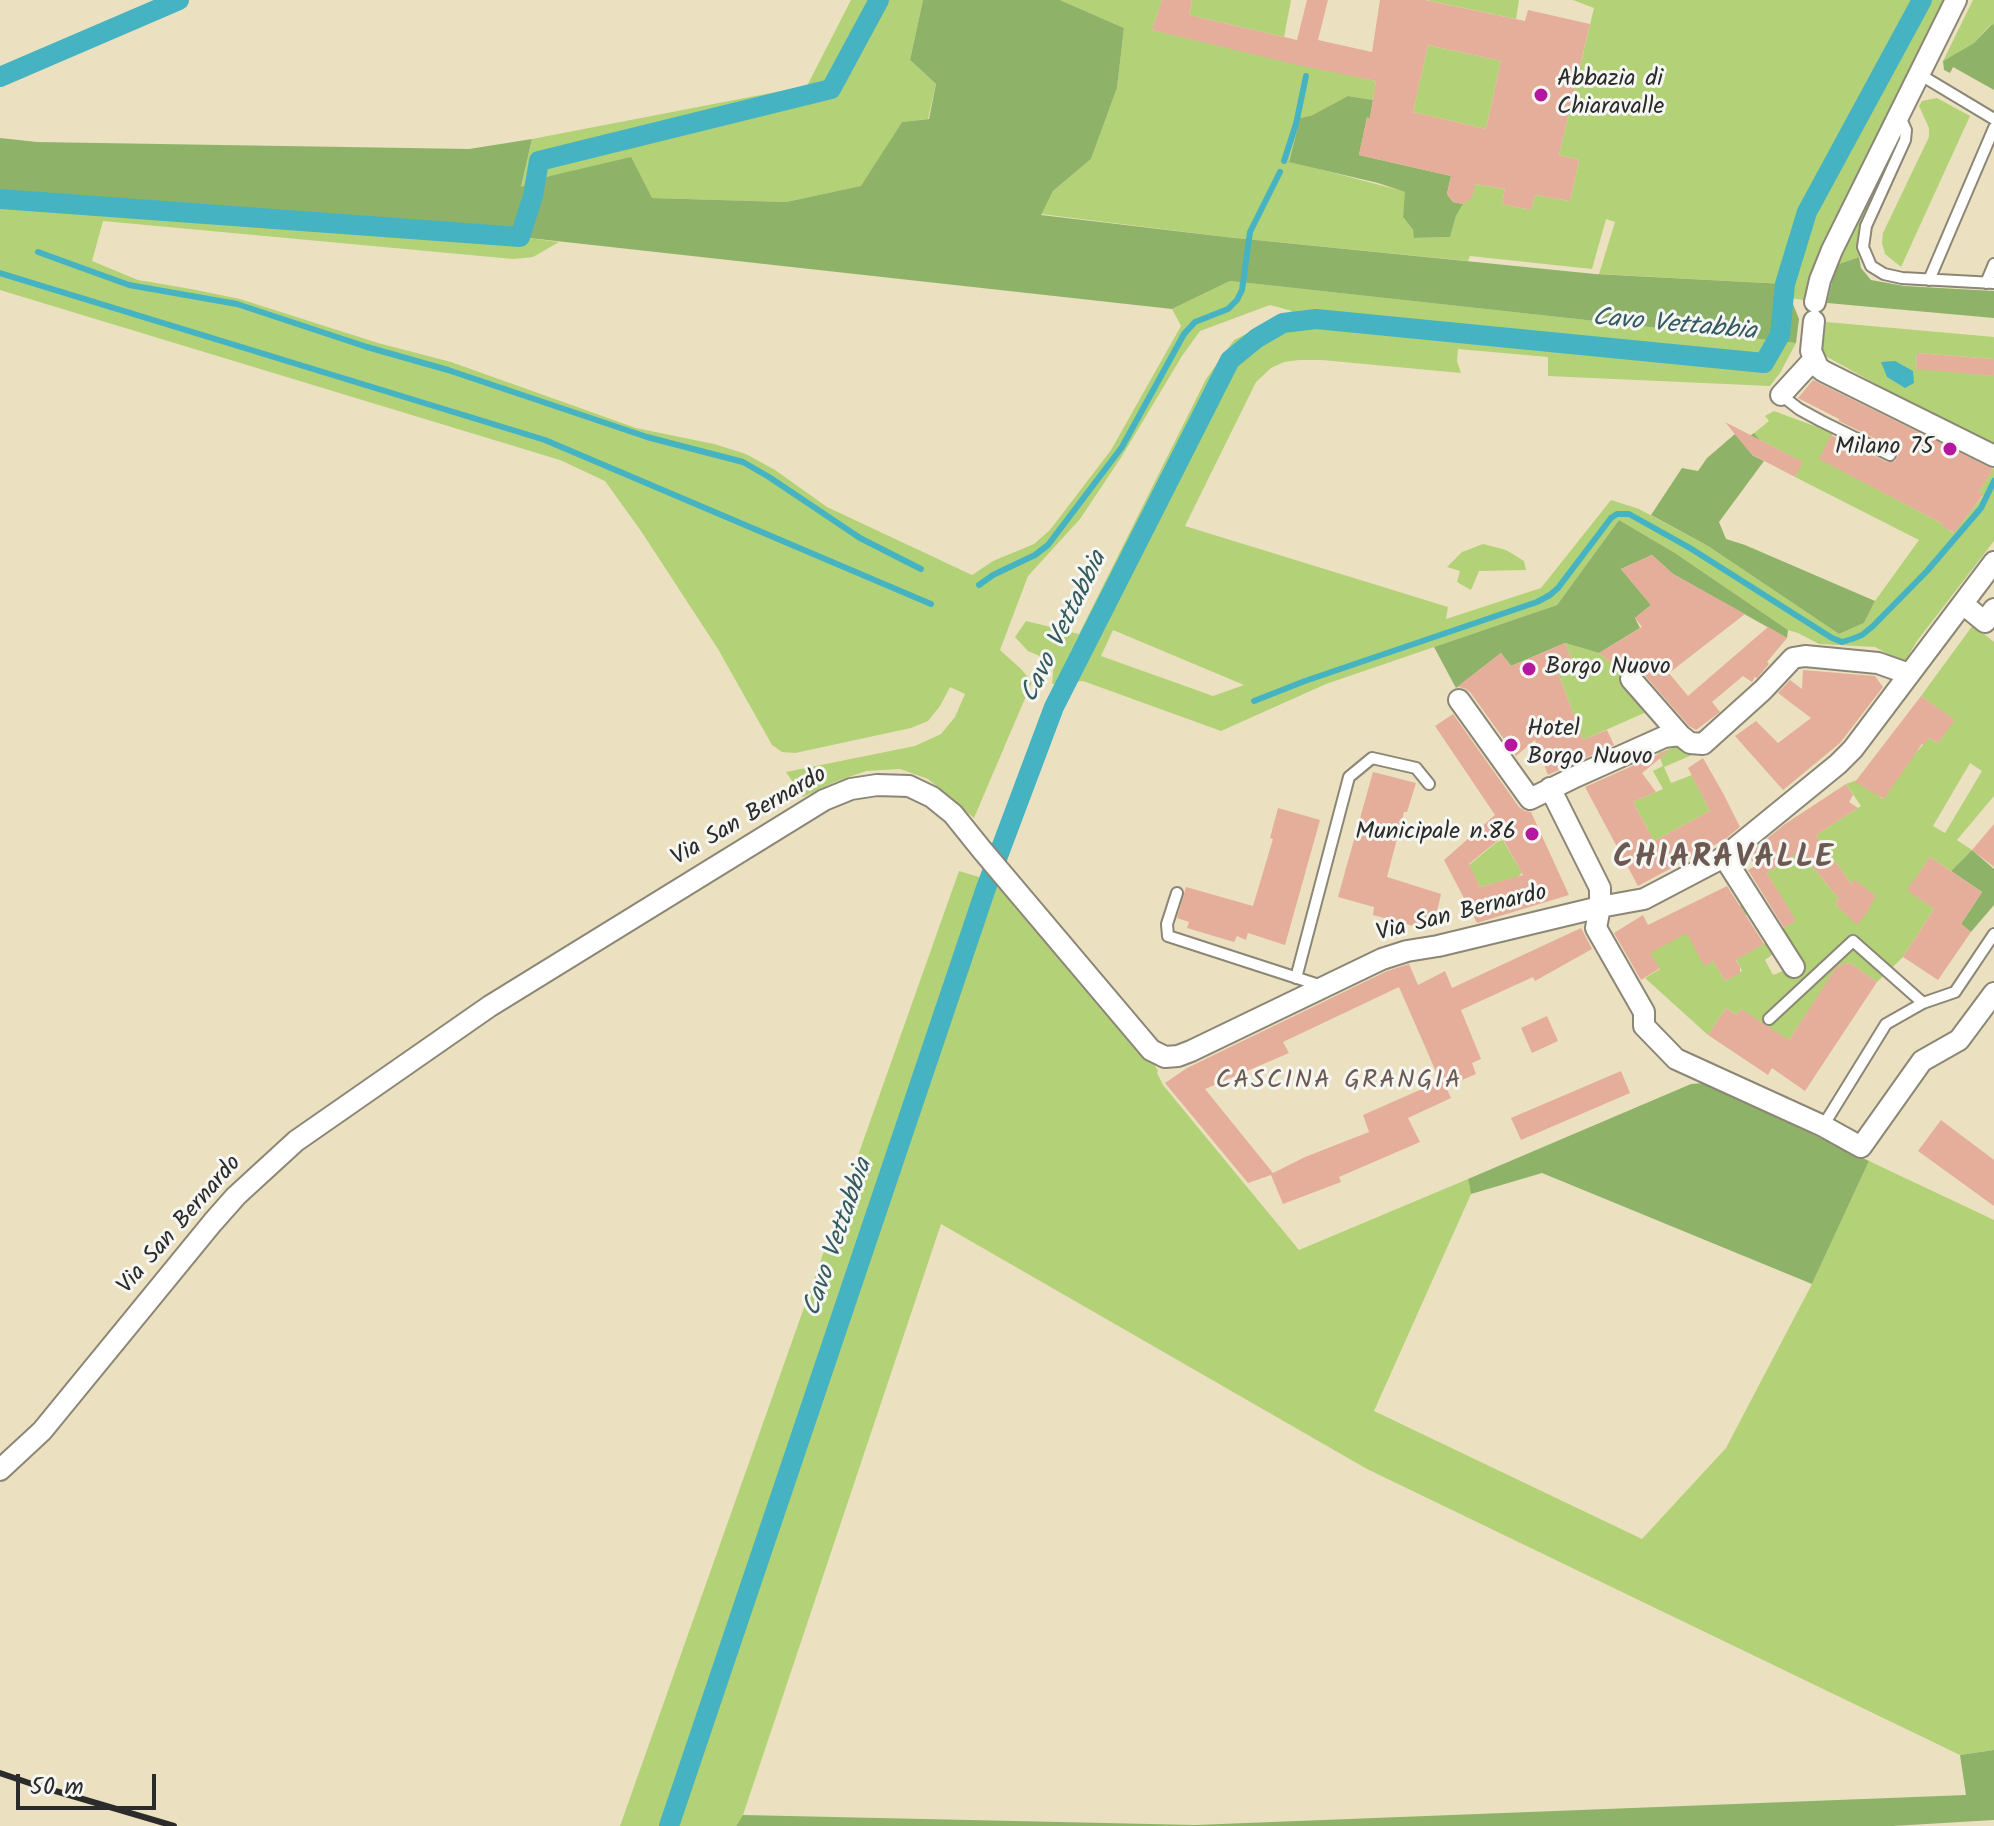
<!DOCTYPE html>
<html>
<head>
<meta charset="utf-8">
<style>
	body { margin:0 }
	#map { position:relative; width:1994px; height:1826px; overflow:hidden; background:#ebe1c0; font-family:Kalam,sans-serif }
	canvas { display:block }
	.scale { position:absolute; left:16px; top:1774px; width:140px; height:36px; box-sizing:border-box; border:4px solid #2b2b2b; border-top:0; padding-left:10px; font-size:24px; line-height:28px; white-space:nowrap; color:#2b2b2b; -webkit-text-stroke:6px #f6f6f2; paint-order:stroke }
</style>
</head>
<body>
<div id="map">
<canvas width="1994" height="1826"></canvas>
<div class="scale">50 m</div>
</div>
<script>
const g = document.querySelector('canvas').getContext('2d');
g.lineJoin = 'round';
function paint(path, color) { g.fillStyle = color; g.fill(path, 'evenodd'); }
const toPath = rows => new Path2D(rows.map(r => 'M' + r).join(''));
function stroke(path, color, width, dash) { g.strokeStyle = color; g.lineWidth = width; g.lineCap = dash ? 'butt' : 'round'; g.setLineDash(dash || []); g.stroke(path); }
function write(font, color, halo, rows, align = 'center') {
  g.font = font + ' Kalam,sans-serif'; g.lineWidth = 6; g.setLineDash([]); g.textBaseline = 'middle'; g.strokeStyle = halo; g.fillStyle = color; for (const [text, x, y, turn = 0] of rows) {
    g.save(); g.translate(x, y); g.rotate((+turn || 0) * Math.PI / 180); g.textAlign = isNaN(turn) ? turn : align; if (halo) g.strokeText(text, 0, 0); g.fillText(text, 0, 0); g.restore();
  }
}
paint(toPath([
	[851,0,923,0,910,60,936,84,928,119,902,122,862,186,786,202,652,198,521,188,532,139,807,86],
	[1060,0,1162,0,1152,30,1376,81,1373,100,1348,96,1311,117,1300,118,1289,161,1406,192,1403,217,1413,230,1415,238,1450,237,1456,216,1475,184,1505,189,1502,204,1531,210,1535,195,1570,201,1579,160,1559,155,1594,8,1573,0,1946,0,1810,301,1790,298,1785,284,1599,274,1615,222,1606,219,1592,269,1470,256,1468,261,1226,237,1041,214,1053,191,1091,159,1117,88,1124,28],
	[1192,0,1291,0,1284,37,1189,15],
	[1426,0,1519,0,1516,19],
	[1973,0,1994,0,1994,24,1990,25,1974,43,1943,61],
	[1428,45,1501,61,1486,129,1413,112],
	[1937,98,1970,116,1901,267,1885,254,1882,243,1883,233,1929,137,1929,128,1919,106,1922,101],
	[1897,138,1901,141,1862,225,1858,244,1859,257,1836,265],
	[0,199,520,237,559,242,533,257,513,259,103,221,92,261,138,280,191,289,240,299,378,343,451,362,636,428,714,444,746,454,775,470,827,507,972,575,993,561,1034,544,1050,530,1111,450,1181,326,1172,309,1230,281,1796,343,1780,373,1770,386,1548,376,1548,357,1458,349,1457,361,1461,373,1322,360,1299,360,1284,362,1271,368,1256,382,1185,526,1448,607,1446,619,1541,588,1611,500,1639,509,1708,546,1839,634,1864,623,1875,601,1919,540,1795,477,1802,462,1760,440,1754,433,1769,421,1765,416,1774,411,1833,433,1820,459,1943,524,1943,526,1953,533,1983,496,1979,492,1994,467,1994,541,1917,641,1904,663,1875,647,1819,644,1798,633,1788,630,1675,553,1619,520,1557,605,1326,684,1221,731,1083,681,1052,684,1054,662,1028,651,1015,637,1026,621,1079,634,1206,379,1234,340,1292,311,1270,305,1200,331,1182,356,1122,456,1080,519,1028,576,1000,650,1021,669,1032,682,974,818,928,779,900,769,866,771,835,782,803,797,786,772,915,746,941,734,955,717,965,694,950,687,940,706,928,721,911,728,795,753,782,752,772,745,718,649,641,531,605,481,560,460,0,290],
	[1113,630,1244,685,1213,696,1101,656],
	[1826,322,1994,337,1994,359,1917,353,1916,368,1994,376,1994,450,1822,354],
	[1483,544,1506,550,1524,561,1526,570,1479,571,1471,590,1457,582,1460,571,1447,567,1462,552],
	[1973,625,1994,642,1994,796,1957,840,1972,850,1951,871,1930,857,1908,890,1934,909,1903,957,1877,982,1850,963,1838,966,1785,1046,1741,1009,1737,1015,1726,1008,1708,1035,1645,978,1660,969,1645,946,1695,928,1705,965,1713,961,1725,981,1742,971,1716,918,1742,905,1750,912,1739,919,1744,955,1767,942,1773,954,1765,960,1773,975,1799,964,1778,932,1795,920,1767,873,1793,856,1804,856,1839,899,1835,904,1857,924,1854,880,1852,885,1816,835,1861,806,1846,784,1857,780,1883,799,1913,756,1929,738,1938,743,1954,720,1921,696],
	[1970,763,1982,771,1945,833,1933,826],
	[1565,643,1599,653,1615,666,1651,710,1583,740,1559,675,1520,683,1572,660],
	[1679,746,1699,752,1664,767,1671,783,1692,775,1710,811,1654,841,1633,802,1663,789,1653,771,1663,766,1658,753],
	[1503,840,1522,873,1518,877,1480,887,1469,865,1497,842],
	[959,871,1006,885,1148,1054,1158,1071,1157,1073,1163,1085,1299,1250,1468,1179,1471,1194,1374,1411,1642,1539,1726,1448,1812,1284,1869,1161,1994,1220,1994,1750,1960,1755,1367,1469,941,1224,743,1815,736,1826,620,1826]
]), '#b3d177');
paint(toPath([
	[923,0,1060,0,1124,28,1117,88,1091,159,1053,191,1041,215,1226,237,1595,274,1785,284,1799,319,1796,343,1230,281,1172,309,520,237,0,199,0,138,37,142,469,149,532,139,521,187,550,176,631,157,652,198,786,202,861,186,902,122,929,119,936,84,910,60],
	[1994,24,1994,90,1953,67,1950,73,1944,70,1943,61,1974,43,1991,25],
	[1348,96,1373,100,1370,118,1367,118,1359,155,1451,176,1447,194,1453,202,1463,204,1456,216,1450,237,1414,238,1413,230,1403,217,1405,192,1378,183,1289,162,1300,118,1311,116],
	[1859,257,1861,268,1871,280,1904,286,1994,291,1994,318,1827,303,1836,265],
	[1754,433,1760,440,1752,455,1764,461,1719,522,1726,539,1745,545,1875,601,1864,623,1839,634,1708,546,1651,515,1682,468,1698,471,1707,458,1735,434,1742,442],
	[1619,520,1675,553,1788,630,1787,638,1673,574,1652,555,1621,569,1651,605,1635,618,1640,628,1599,653,1565,643,1511,666,1501,653,1456,688,1434,647,1557,605],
	[1972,850,1994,869,1994,905,1971,932,1961,924,1982,892,1951,871],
	[1704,1083,1869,1161,1812,1284,1542,1173,1471,1194,1468,1179,1691,1084],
	[1994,1750,1994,1820,1893,1826,736,1826,743,1815,1195,1825,1966,1795,1960,1755]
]), '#8eb368');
paint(toPath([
	[1895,361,1913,371,1914,383,1905,388,1887,377,1881,362]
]), '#46b3c2');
stroke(toPath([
	[1284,161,1296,124,1306,76],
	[38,252,129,285,237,304,367,347,448,370,647,437,743,462,769,477,860,538,921,569],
	[0,273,545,440,931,604],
	[979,585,993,575,1035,555,1048,545,1122,447,1184,334,1195,322,1228,309,1237,300,1242,290,1250,232,1280,172],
	[1254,701,1305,681,1537,602,1550,595,1558,588,1611,518,1617,514,1629,514,1690,548,1832,638,1842,642,1852,639,1862,635,1873,626,1927,571,1981,508,1994,481]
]), '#46b3c2', 6);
stroke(toPath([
	[0,77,179,0],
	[0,199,520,237,533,196,539,161,831,89,879,0],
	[669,1826,986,888,1054,707,1230,360,1257,338,1283,323,1316,319,1764,363,1780,335,1785,284,1807,212,1922,0]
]), '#46b3c2', 20);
paint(toPath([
	[1162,0,1192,0,1189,15,1297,40,1307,0,1328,0,1318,40,1372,52,1380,0,1425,0,1525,21,1528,10,1590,24,1559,155,1579,160,1570,201,1535,195,1531,210,1502,204,1505,189,1475,184,1472,198,1463,204,1453,202,1447,194,1451,176,1359,155,1367,117,1370,118,1376,81,1298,65,1152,30],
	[1428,45,1501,61,1486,129,1413,112],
	[1917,353,1994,359,1994,376,1916,369],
	[1813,380,1993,469,1979,492,1983,495,1954,533,1942,526,1943,524,1819,459,1831,435,1887,462,1895,461,1898,455,1894,448,1839,421,1839,419,1798,398],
	[1725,422,1803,462,1795,477,1751,454],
	[1652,555,1673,574,1745,614,1669,673,1688,696,1768,627,1787,638,1767,662,1769,664,1757,678,1755,677,1752,682,1743,676,1712,702,1720,712,1696,730,1689,726,1640,670,1630,666,1625,661,1615,666,1599,653,1642,627,1635,618,1651,605,1621,569],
	[1565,643,1572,660,1556,667,1583,740,1607,730,1614,745,1548,775,1535,740,1516,756,1470,692,1464,688,1457,687,1501,653,1511,666],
	[1803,670,1875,676,1883,687,1840,743,1783,790,1735,736,1756,721,1778,743,1811,718,1778,693,1790,680,1802,689],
	[1921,696,1955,720,1938,743,1929,738,1924,745,1922,744,1884,799,1855,782],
	[1453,714,1519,807,1525,811,1531,812,1569,895,1477,923,1444,860,1495,815,1435,726],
	[1502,837,1523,875,1480,887,1469,864],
	[1668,750,1669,751,1642,773,1656,792,1633,802,1654,841,1710,811,1688,768,1703,758,1724,795,1740,827,1724,840,1638,886,1585,787],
	[1373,772,1416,783,1407,812,1404,812,1387,877,1441,894,1434,925,1424,923,1421,928,1373,915,1374,907,1338,897],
	[1846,784,1853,795,1849,802,1858,808,1816,835,1852,885,1854,879,1876,896,1866,914,1857,925,1835,904,1839,899,1804,856,1793,856,1767,873,1796,920,1784,928,1748,870,1755,866,1748,854,1785,824],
	[1278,808,1320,820,1285,945,1248,933,1246,940,1237,936,1234,942,1187,928,1189,922,1177,918,1186,887,1253,906,1273,839,1270,838],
	[1994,824,1994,867,1972,850],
	[1930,857,1982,892,1961,924,1971,932,1938,980,1903,957,1934,909,1907,890],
	[1727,886,1764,944,1736,960,1740,967,1740,973,1725,981,1713,961,1704,966,1687,933,1650,953,1660,968,1641,980,1614,933,1643,915,1648,925],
	[1581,928,1592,949,1535,981,1533,977,1461,1010,1481,1059,1472,1063,1476,1074,1446,1087,1451,1098,1408,1118,1420,1142,1339,1177,1341,1182,1283,1204,1271,1175,1248,1183,1165,1083,1187,1068,1387,971,1409,964,1418,985,1445,971,1452,988],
	[1399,987,1440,1081,1363,1115,1369,1132,1305,1157,1273,1173,1205,1089,1289,1053,1283,1042],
	[1850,963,1877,982,1805,1091,1772,1068,1768,1075,1708,1035,1726,1008,1737,1015,1741,1009,1789,1040,1837,966],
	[1547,1016,1558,1041,1532,1053,1521,1028],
	[1621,1071,1630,1093,1521,1140,1511,1118],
	[1941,1120,1994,1160,1994,1206,1918,1151]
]), '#e4ae9a');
const lane = toPath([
	[1919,74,1994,119],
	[1899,118,1902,121,1906,130,1905,140,1866,226,1863,247,1871,266,1884,274,1902,278,1994,283],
	[1929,280,1994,128],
	[1986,283,1994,264],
	[1781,395,1799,409,1821,421,1890,455],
	[1177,893,1167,924,1168,936,1322,986],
	[1296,978,1349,777,1372,758,1416,768,1429,784],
	[1769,1019,1853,941,1923,1003],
	[1823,1126,1886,1024,1923,1003,1955,992,1994,934]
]);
const street = toPath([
	[1815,302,1820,280,1832,250,1956,0],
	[1814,321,1811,351,1818,367,1823,371,1994,456],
	[1781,395,1814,359],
	[1963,604,1985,622,1994,609],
	[1631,679,1680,735,1690,743,1703,744,1763,690,1793,658,1805,656,1878,663,1909,674],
	[1459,700,1530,799,1577,776,1664,737,1680,735],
	[1550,788,1600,888,1600,907,1596,928,1644,1012,1644,1026,1676,1059,1823,1126,1861,1147,1922,1061,1959,1040,1994,993],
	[1724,857,1794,967],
	[0,1470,42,1431,213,1222,236,1196,296,1141,490,1006,824,800,851,789,877,785,909,786,932,797,953,814,982,850,1151,1050,1165,1057,1178,1056,1191,1051,1382,959,1407,951,1438,946,1600,907,1644,899,1724,857,1838,764,1853,749,1994,562]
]);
stroke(lane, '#8b8676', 14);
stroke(street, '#8b8676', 24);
stroke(lane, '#fff', 10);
stroke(street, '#fff', 20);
stroke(toPath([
	[0,1773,35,1785,174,1826]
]), '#2b2b2b', 6);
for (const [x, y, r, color] of [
	[1541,95,8,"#b5179e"],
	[1950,449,8,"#b5179e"],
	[1529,669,8,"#b5179e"],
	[1511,745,8,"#b5179e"],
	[1532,834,8,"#b5179e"]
]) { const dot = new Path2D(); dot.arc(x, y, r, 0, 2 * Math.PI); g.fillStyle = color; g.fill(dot); stroke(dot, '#f6f6f2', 3); }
write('24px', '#2b2b2b', '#f6f6f2', [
	["Abbazia di",1557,81],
	["Chiaravalle",1557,109],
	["Milano 75",1934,449,"right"],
	["Borgo Nuovo",1545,669],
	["Hotel",1527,731],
	["Borgo Nuovo",1527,759],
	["Municipale n.86",1516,834,"right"]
], 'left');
write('24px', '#2b2b2b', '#f6f6f2', [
	["Via San Bernardo",750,818,-30],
	["Via San Bernardo",1462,915,-14],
	["Via San Bernardo",181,1226,-49]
]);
write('italic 26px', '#345b60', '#f6f6f2', [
	["Cavo Vettabbia",1674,327,5],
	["Cavo Vettabbia",1066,628,-64],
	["Cavo Vettabbia",840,1238,-71]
]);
g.letterSpacing = '2px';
write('26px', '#6c5952', '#f6f6f2', [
	["CASCINA GRANGIA",1339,1083]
]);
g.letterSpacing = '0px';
g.letterSpacing = '2px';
write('bold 32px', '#6c5952', '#f6f6f2', [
	["CHIARAVALLE",1724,861]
]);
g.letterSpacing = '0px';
</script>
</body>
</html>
